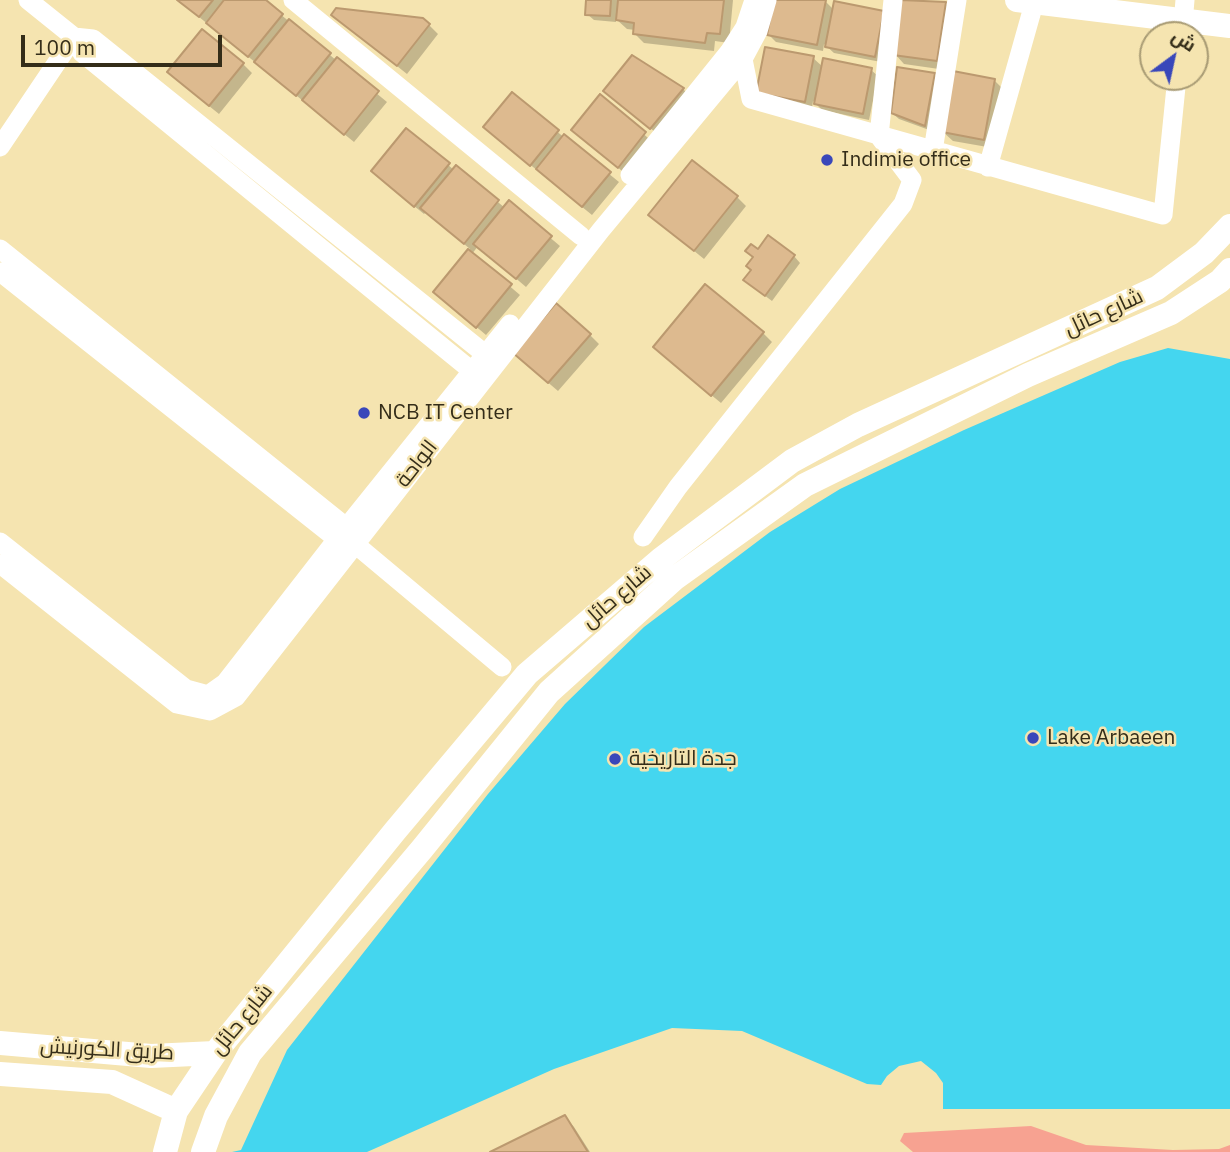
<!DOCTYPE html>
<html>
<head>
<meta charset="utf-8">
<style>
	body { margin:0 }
	#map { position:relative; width:1230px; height:1152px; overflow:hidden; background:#f5e4b0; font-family:"IBM Plex Sans",Cairo,sans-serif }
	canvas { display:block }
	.north { position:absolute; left:1139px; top:21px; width:70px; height:70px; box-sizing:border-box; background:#f5e4b0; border:2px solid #a89b74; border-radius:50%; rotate:33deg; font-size:19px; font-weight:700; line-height:28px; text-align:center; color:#342d19 }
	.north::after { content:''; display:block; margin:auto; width:24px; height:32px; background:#3947ba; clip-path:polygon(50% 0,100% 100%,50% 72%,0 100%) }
	.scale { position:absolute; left:21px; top:35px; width:201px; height:32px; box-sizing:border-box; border:4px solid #342d19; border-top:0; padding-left:9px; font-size:21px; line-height:24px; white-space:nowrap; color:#342d19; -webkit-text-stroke:5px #f5e4b0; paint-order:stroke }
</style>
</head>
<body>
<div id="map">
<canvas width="1230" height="1152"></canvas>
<div class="north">ش</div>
<div class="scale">100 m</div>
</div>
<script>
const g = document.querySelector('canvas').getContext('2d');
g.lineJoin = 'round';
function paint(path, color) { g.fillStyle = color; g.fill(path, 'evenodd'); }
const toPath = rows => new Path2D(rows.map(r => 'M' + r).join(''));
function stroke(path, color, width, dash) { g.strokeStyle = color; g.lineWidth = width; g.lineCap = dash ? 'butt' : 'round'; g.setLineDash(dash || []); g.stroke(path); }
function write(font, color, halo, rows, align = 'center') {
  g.font = font + ' "IBM Plex Sans",Cairo,sans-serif'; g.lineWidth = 5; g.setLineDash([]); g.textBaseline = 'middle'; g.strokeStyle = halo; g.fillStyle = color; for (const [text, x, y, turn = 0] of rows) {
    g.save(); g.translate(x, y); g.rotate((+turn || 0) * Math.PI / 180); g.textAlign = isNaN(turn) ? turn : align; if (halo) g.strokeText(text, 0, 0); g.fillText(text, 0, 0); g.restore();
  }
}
paint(toPath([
	[1031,1126,1086,1145,1173,1150,1219,1149,1230,1145,1230,1152,913,1152,900,1141,904,1133]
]), '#f7a291');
paint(toPath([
	[1168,348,1230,359,1230,1109,943,1109,943,1083,936,1073,921,1061,899,1066,887,1076,881,1085,867,1084,742,1031,672,1028,554,1069,367,1152,232,1152,241,1150,287,1050,488,794,565,704,644,627,770,532,840,489,964,430,1120,362]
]), '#44d6ef');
paint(toPath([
	[178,0,263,0,387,102,354,142],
	[588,0,733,0,729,43,715,41,714,51,644,43,635,34,635,30,627,29,616,19,616,22,594,20,587,14],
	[820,0,825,1,834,10,883,13,881,62,834,53,824,44,823,51,776,42,769,35],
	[903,0,945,3,954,12,946,70,904,64,895,54],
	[333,15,429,25,438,34,407,74],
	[813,58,823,67,871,70,878,76,869,120,822,110,813,101,812,108,764,99],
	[243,64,252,73,219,114,178,81],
	[934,74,941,81,932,131,899,119,892,113],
	[994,80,1003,89,993,148,953,141,943,132],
	[683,89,692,98,660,136,614,99],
	[512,95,619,182,592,215,495,136],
	[600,97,654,143,627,175,582,138],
	[407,130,454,170,456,167,505,208,509,203,560,246,526,287,478,246,472,254,520,295,486,335,435,292,470,249,426,212,424,214,382,180],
	[737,197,746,206,704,259,650,215],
	[794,256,800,263,772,301,752,286,752,270],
	[763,333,772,342,721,403,664,356],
	[590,335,599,344,558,391,524,362],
	[565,1117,574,1127,590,1152,494,1152]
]), '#0003');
const building = toPath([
	[177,0,213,0,199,17,177,0],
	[224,0,266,0,283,14,248,57,206,23,224,0],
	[586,0,611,0,610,16,585,15,586,0],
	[618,0,724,0,720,34,707,33,705,43,633,34,634,23,616,20,618,0],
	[774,0,826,0,817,45,767,35,774,0],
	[901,0,946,2,937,61,893,55,901,0],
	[834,1,884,11,875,57,825,47,834,1],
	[336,8,423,18,430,24,397,66,331,15,336,8],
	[289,19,331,53,296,96,254,62,289,19],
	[202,29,244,63,209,106,167,72,202,29],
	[765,47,814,56,805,102,756,93,765,47],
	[632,55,684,88,650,129,603,91,632,55],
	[337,57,379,91,344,135,302,100,337,57],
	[823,58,872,68,863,114,814,104,823,58],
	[897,67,935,73,925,126,891,113,897,67],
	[953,71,995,79,984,140,942,132,953,71],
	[512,92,559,130,530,166,483,127,512,92],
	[600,94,646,132,618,168,571,130,600,94],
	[406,128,450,163,414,207,371,171,406,128],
	[564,134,611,172,582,207,536,169,564,134],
	[692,160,738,196,694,251,648,215,692,160],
	[456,165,499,200,464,244,420,208,456,165],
	[509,200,552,236,516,279,473,244,509,200],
	[768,235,795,255,765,296,743,280,751,270,746,266,753,257,745,251,751,244,758,249,768,235],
	[468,249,512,284,476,328,433,292,468,249],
	[705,284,764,332,711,396,653,347,705,284],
	[556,303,591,334,548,383,513,353,556,303],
	[565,1115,588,1152,490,1152,565,1115]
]);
paint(building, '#ddba8f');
stroke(building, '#bb996f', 2);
stroke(toPath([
	[28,0,74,37,82,53,311,240,472,371,486,375,485,354,93,39,74,37],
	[293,0,581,236],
	[1182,35,1185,0],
	[743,59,751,99,1163,215,1177,77],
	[0,147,74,37],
	[933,151,957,0],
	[988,167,1035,0],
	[630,175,729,52,745,27,754,0],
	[0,249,346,527,355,544,337,539,0,272],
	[643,537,678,487,903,204,912,180,879,136,893,0],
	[0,542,186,689,208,695,225,683,337,539,510,324],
	[355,544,502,667],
	[0,564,177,704,210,711,236,697,601,230,743,59,758,31,767,0]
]), '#fff', 19);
stroke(toPath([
	[1017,0,1230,26],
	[0,1043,151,1056,215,1053],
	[0,1074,112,1082,176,1111],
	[165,1152,176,1111,215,1053,395,831,527,674,661,559,792,461,858,425,1157,288,1204,253,1230,226],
	[203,1152,216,1116,250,1053,422,849,549,692,674,579,805,485,1028,375,1171,313,1220,281,1230,270]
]), '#fff', 24);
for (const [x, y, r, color] of [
	[827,160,7,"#3947ba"],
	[364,413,7,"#3947ba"],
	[1033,738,7,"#3947ba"],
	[615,759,7,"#3947ba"]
]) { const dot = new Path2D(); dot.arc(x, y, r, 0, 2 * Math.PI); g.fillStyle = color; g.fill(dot); stroke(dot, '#f5e4b0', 2.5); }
write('21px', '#342d19', '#f5e4b0', [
	["Indimie office",841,160],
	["NCB IT Center",378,413],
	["Lake Arbaeen",1047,738],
	["جدة التاريخية",629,759]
], 'left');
write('21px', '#342d19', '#f5e4b0', [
	["شارع حائل",1104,313,-25],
	["الواحة",417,464,-52],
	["شارع حائل",617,597,-41],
	["شارع حائل",242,1020,-51],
	["طريق الكورنيش",107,1050,3]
]);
</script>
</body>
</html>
